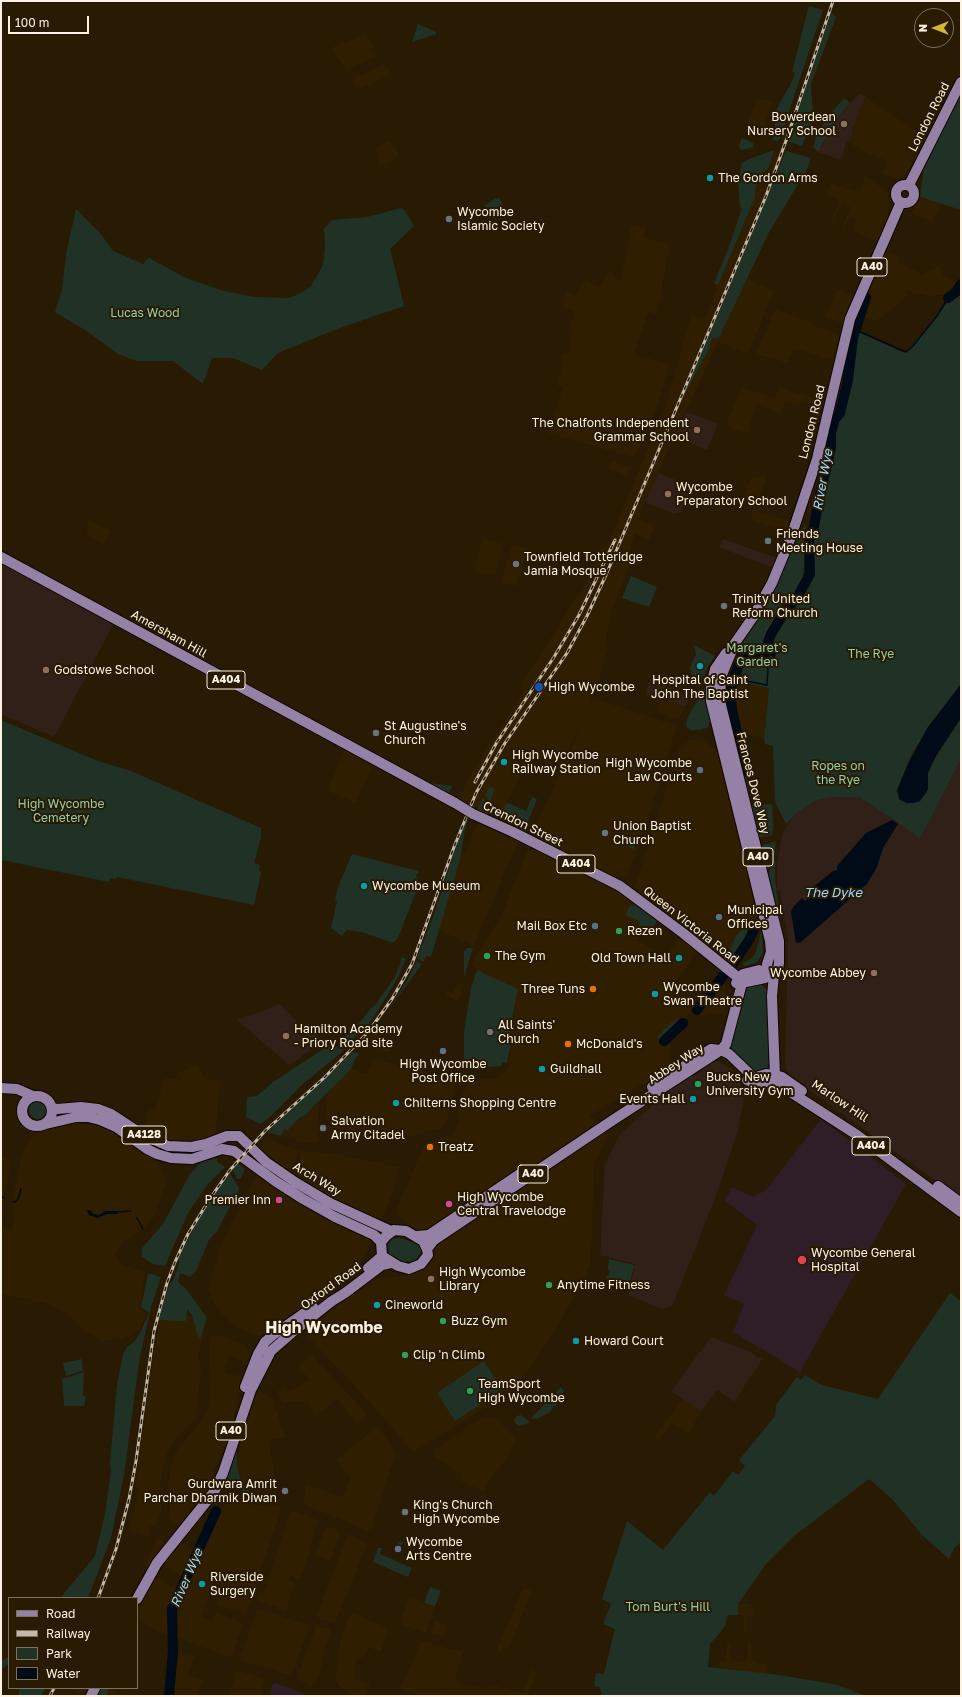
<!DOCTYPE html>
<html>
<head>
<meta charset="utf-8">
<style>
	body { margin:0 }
	#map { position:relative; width:962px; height:1697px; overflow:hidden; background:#281a03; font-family:"Golos Text",sans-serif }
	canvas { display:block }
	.frame { position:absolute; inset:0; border:2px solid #fcf2e4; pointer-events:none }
	.legend { position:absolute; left:8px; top:1597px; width:130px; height:92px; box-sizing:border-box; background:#281a03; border:1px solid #7d705d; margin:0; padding:5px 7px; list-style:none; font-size:12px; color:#fcf2e4 }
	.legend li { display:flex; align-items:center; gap:8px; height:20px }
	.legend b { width:20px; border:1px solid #7d705d }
	.north { position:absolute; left:914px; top:8px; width:40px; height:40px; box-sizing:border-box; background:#281a03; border:1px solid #7d705d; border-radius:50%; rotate:270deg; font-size:11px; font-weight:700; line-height:16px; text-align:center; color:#fcf2e4 }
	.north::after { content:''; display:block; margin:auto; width:14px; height:18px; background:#d3b635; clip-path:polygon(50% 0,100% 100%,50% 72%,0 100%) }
	.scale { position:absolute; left:8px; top:16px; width:81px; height:18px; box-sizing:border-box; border:2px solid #fcf2e4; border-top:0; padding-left:5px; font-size:12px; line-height:14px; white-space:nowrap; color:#fcf2e4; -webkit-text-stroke:3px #281a03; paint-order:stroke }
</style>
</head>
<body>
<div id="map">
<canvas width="962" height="1697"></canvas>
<div class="frame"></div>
<ul class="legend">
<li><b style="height:5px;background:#9481a5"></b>Road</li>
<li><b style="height:5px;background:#c4b9a9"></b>Railway</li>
<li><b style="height:11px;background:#203226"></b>Park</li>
<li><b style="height:11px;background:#000b17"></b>Water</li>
</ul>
<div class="north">N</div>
<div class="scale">100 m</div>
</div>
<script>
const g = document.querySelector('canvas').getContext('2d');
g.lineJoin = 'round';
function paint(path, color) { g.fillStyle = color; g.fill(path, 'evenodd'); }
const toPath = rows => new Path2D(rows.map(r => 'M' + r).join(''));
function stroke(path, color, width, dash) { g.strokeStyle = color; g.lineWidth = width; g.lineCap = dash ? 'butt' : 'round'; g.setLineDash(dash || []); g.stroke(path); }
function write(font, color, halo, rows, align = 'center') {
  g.font = font + ' "Golos Text",sans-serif'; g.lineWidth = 4; g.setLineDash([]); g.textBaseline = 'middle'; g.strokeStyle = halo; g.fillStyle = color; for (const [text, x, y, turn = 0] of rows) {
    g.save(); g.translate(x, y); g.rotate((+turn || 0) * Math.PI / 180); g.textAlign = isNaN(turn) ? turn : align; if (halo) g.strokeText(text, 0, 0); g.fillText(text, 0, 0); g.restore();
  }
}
paint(toPath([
	[366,34,374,48,371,50,377,57,349,68,346,68,336,57,331,48],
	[384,64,392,74,358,90,353,82,354,77],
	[866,97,915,130,921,145,907,174,898,179,883,174,887,161,869,154,852,145,852,132,859,112],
	[761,99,773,102,761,134,746,128,755,102],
	[388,140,397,150,398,156,392,162,380,166,375,147,383,144],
	[774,150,786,151,811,158,804,177,803,176,768,234,747,279,774,291,748,354,718,342,642,507,639,519,655,525,649,540,635,534,628,558,632,560,612,610,605,647,608,648,597,686,586,711,593,698,677,726,641,841,627,875,618,878,531,836,562,768,565,766,579,728,558,770,535,755,528,757,525,768,502,812,472,808,458,799,472,772,520,698,522,695,521,684,568,611,578,592,581,593,591,573,600,549,608,544,665,408,691,315,705,319,718,285,715,283,742,208,740,207,739,176,742,163],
	[865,176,886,190,889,199,888,217,877,241,852,231,857,219,850,216,845,227,843,226,850,207,842,203,833,223,831,222,839,203,836,202,837,199,826,194,831,183,859,192],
	[920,197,941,204,934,220,932,222,911,214],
	[631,225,646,228,644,237,671,245,666,264,660,302,658,302,656,314,648,312,634,354,670,364,658,404,636,454,632,457,548,433,563,387,557,385,563,361,560,359,562,354,568,352,573,328,570,327,574,312,561,307,566,291,575,295,586,279,598,287,610,270,620,282],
	[887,251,901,257,898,262,922,274,939,265,944,276,958,283,953,291,946,295,928,296,908,291,906,294,909,295,899,302,898,305,876,321,856,316,872,276],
	[837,289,854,295,843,323,825,317],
	[775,309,811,322,811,325,840,334,833,360,793,348,788,363,756,354],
	[742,387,775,398,779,387,823,401,822,408,801,402,799,406,785,402,781,414,757,405,747,434,730,428,727,422],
	[612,461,630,468,628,476,609,469],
	[767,476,758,501,744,496,751,477],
	[753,510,791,522,787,532,751,520],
	[88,519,111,531,104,544,87,535],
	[482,539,504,544,495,576,474,571],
	[512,545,528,549,516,586,501,582],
	[731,661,740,665,744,683,769,688,764,739,738,732,732,689,736,677,727,672],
	[646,692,670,702,672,701,685,707,679,720,657,712,660,702,645,696],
	[701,739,719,751,757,916,726,955,645,900,637,892,635,886,679,748,689,740],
	[344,749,373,765,356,803,328,791],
	[480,822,518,841,474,946,438,930,456,873,460,855,465,854,474,830,476,830],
	[535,849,620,890,651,914,638,940,665,957,680,936,698,950,674,985,676,992,696,1006,666,1036,672,1045,669,1055,671,1067,669,1071,652,1081,639,1086,594,1113,589,1115,608,1134,594,1165,591,1261,584,1283,531,1367,507,1394,413,1452,367,1399,307,1336,314,1321,378,1278,402,1276,423,1267,432,1245,413,1226,397,1216,397,1208,425,1143,444,1137,451,1137,459,1119,456,1117,462,1095,468,1084,481,1079,497,1079,508,1069,512,1040,510,1039,510,1029,518,989,477,970,471,964,502,914,527,851],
	[458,982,464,985,458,1001,445,994,448,991,453,993],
	[725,983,726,1006,723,1013,703,1016,696,1014],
	[373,1031,383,1034,381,1040,391,1043,389,1052,368,1048],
	[372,1058,420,1071,456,1077,448,1119,441,1128,411,1136,329,1140,329,1120,326,1118,327,1093,351,1069,367,1074,372,1060],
	[198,1065,205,1079,221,1080,215,1138,201,1143,175,1143,143,1130,149,1109,155,1111,164,1078,181,1080,179,1072],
	[319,1103,318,1143,305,1143,281,1136,284,1129,288,1130],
	[68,1122,91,1124,107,1129,134,1145,160,1165,165,1176,165,1185,155,1216,144,1229,132,1237,124,1241,115,1254,120,1264,146,1272,139,1308,147,1313,140,1329,124,1338,102,1341,86,1332,69,1315,60,1310,45,1303,1,1294,1,1227,12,1230,14,1220,12,1205,20,1161,25,1146,31,1138,43,1129],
	[265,1139,299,1150,294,1166,286,1174,260,1154],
	[300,1151,331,1153,400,1167,393,1193,381,1220,351,1212,302,1183,300,1169],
	[1,1156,6,1157,11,1162,3,1200,1,1203],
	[256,1175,298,1203,372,1241,361,1261,332,1289,258,1336,235,1327,216,1308,208,1289,221,1243],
	[163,1313,198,1317,205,1327,199,1353,201,1374,196,1418,173,1441,165,1459,159,1492,162,1500,161,1514,155,1526,150,1526,148,1532,151,1538,128,1530,139,1488,135,1487,153,1359,159,1325],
	[218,1335,246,1345,250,1356,247,1363,230,1356,227,1363,225,1363,225,1373,233,1375,244,1376,231,1431,212,1476,198,1500,178,1527,168,1518,170,1502,167,1490,171,1466,178,1447,201,1423,206,1413,210,1398,209,1340,211,1336],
	[311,1354,367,1414,363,1418,356,1423,337,1399,322,1412,320,1410,314,1414,307,1401,282,1403,277,1391,285,1387,287,1391,297,1387,309,1379,298,1367],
	[260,1391,272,1397,285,1437,269,1440,275,1477,270,1492,262,1490,257,1495,235,1475,237,1468,240,1443,255,1393],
	[682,1399,701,1412,688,1434,675,1425,672,1424,658,1441,654,1437],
	[492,1417,497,1420,516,1439,505,1461,491,1477,484,1492,459,1480,462,1474,435,1457,435,1450,470,1425,479,1420],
	[378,1426,395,1451,396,1457,390,1471,372,1528,367,1532,352,1524,304,1505,305,1484,342,1497,351,1478,336,1460],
	[231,1495,248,1504,279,1507,281,1509,247,1612,245,1614,216,1605,219,1594,217,1593,223,1574,217,1572,202,1616,212,1620,216,1613,243,1623,232,1657,229,1657,173,1636,173,1617,184,1586,206,1545,229,1496],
	[290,1510,319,1520,301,1578,298,1579,290,1575,288,1581,295,1583,286,1611,259,1601,257,1599,259,1594,265,1591],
	[328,1526,339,1530,340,1534,330,1561,315,1555,325,1528],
	[349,1534,367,1543,367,1545,336,1621,334,1622,319,1619,317,1615,347,1536],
	[158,1537,165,1543,144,1571,148,1557],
	[179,1541,195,1550,182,1577,163,1563],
	[154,1575,177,1589,170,1605,167,1621,168,1635,159,1632,141,1622,137,1614],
	[523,1588,532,1591,508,1650,504,1648,502,1652,496,1651],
	[409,1596,435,1606,426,1633,404,1626,401,1621],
	[738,1603,751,1604,751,1608,755,1608,755,1615,748,1616,747,1633,744,1633,744,1617,742,1615,738,1615],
	[257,1609,307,1624,309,1627,293,1672,289,1675,242,1661,240,1657],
	[354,1613,386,1627,388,1632,381,1652,368,1647,363,1658,358,1657,355,1666,357,1667,354,1674,357,1675,355,1679,370,1684,367,1694,364,1696,355,1696,339,1686,335,1679,340,1641,342,1637,340,1636,350,1616],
	[435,1620,447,1625,443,1637,430,1634],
	[316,1626,329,1628,331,1632,324,1654,319,1677,311,1685,300,1681,298,1675],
	[421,1641,463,1652,455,1681,459,1683,485,1689,488,1684,523,1693,532,1669,534,1670,536,1673,527,1696,422,1696,400,1689],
	[731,1642,730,1659,742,1661,748,1659,748,1643,751,1644,751,1659,760,1664,768,1663,767,1676,719,1667,720,1662,725,1661,727,1644],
	[176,1650,195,1655,188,1675,203,1680,198,1696,171,1696,173,1684,173,1661],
	[237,1670,265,1679,260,1696,228,1696],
	[69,1688,90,1688,86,1696,82,1696],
	[100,1688,109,1688,126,1696,97,1696]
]), '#301e00');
paint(toPath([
	[860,93,866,97,859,112,852,132,851,141,847,141,841,160,818,152,839,115],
	[686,412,718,424,707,450,675,436],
	[658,473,692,486,681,512,674,514,645,502],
	[723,539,777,558,773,568,719,547],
	[1,562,113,625,54,737,1,714],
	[650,679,690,696,685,707,672,701,671,702,646,692],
	[961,759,961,1199,790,1076,786,1068,785,1061,788,940,780,891,777,890,777,862,783,831,798,812,817,800,833,797,859,797,899,823,930,820],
	[280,1004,296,1021,322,1039,317,1046,289,1065,237,1020],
	[718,1061,729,1067,738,1076,744,1092,742,1094,743,1103,737,1133,717,1193,686,1272,672,1306,663,1309,628,1295,635,1264,600,1255,605,1163,620,1134,672,1088,690,1076,698,1075,707,1064],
	[711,1337,755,1354,756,1357,763,1358,734,1402,717,1390,701,1412,671,1391]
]), '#302017');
paint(toPath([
	[821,1119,906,1184,800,1372,733,1332,744,1304,724,1295,757,1225,725,1201,732,1187,753,1197,766,1190],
	[276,1683,303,1693,304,1696,269,1696,273,1684]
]), '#2f1e27');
paint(toPath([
	[809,6,823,10,779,141,773,140,775,123,773,122,773,116,788,88,789,88,795,73,792,72],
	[831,13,836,17,811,84,813,117,802,146,788,141],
	[418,24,436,32,436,34,412,42],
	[961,92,961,210,920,197,924,168],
	[844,98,850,103,839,115,818,152,813,147,817,134,827,118],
	[742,138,753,143,754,147,741,150,739,146],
	[774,150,768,169,761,173,755,189,755,197,718,285,714,283,728,250,742,208,740,207,738,183,742,163,749,159],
	[786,151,811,158,804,177,803,176,768,234,719,338,712,338,708,351,678,406,716,320],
	[499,198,502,202,501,210,500,217,497,216,496,220,484,206,494,199],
	[401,208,404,209,414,226,390,249,404,306,337,329,278,353,262,370,233,358,212,358,203,384,173,361,137,361,118,354,85,330,55,312,62,290,66,254,76,209,101,234,113,251,143,264,149,258,186,278,224,291,254,297,289,298,301,293,311,286,323,265,325,247,324,229,332,220,367,217],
	[961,289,961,684,928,727,912,754,901,780,899,799,908,804,928,782,927,775,932,763,961,718,961,759,930,820,919,838,899,823,859,797,833,797,817,800,798,812,786,824,775,802,773,746,765,744,764,739,769,688,744,683,742,674,738,670,740,665,731,661,750,629,754,624,776,585,805,524,807,538,802,582,797,591,779,608,767,633,775,635,802,596,807,586,811,561,811,549,821,494,832,437,847,390,852,355,858,332,902,352,910,350,951,298,953,299],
	[631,576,657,587,649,607,622,598],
	[694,645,715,656,707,668,698,686,694,684,691,673,690,667,696,655],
	[727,672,730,674,728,688,728,707,745,770,752,806,772,804,773,827,772,835,759,838,757,836,751,806,743,782,725,703],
	[707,683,712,721,709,723,708,727,700,730,690,730,686,726,687,719],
	[1,720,98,761,131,771,261,828,261,838,254,863,260,865,259,869,261,873,254,905,117,877,116,879,110,878,109,882,1,860],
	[430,783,452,786,449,792,444,793],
	[492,787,494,790,491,800,489,802,485,795,489,788],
	[483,797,486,803,484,805,481,806,480,808,483,810,488,806,490,811,488,814,477,810],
	[532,797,537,799,527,824,524,823,521,827,506,819,502,812,505,805,508,803,526,811],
	[465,818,468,820,465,829,461,855,456,873,431,957,426,956,423,962,417,958,435,912],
	[628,837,640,843,635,845,634,848,636,851,624,845],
	[776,842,774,857,767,871,764,871,759,847,762,845],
	[352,854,418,871,418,874,416,875,419,884,398,938,393,943,362,932,347,930,342,936,331,928,337,901,335,900,338,887],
	[775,860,775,879,783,937,766,879],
	[635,905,657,921,651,931,648,931,646,935,637,930,640,924,639,921,626,915,629,907],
	[749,925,754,927,748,940,730,965,725,962,735,938,739,932],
	[761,930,762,931,763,953,757,962,744,967,743,963,751,959,755,954,759,941],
	[467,948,473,948,464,977,464,951],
	[401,957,406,959,397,979,387,996,368,1025,350,1042,342,1039,360,1022,372,1007,374,1007,383,994,395,977,400,965],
	[417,961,422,964,385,1015,408,979],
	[477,970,518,989,510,1029,510,1039,512,1039,507,1063,502,1062,501,1066,466,1069,464,1065,464,1033,471,987],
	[760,984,765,988,769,996,770,1062,766,1070,754,1073,737,1058,732,1050,730,1041,745,986],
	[678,1019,675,1025,658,1040,658,1036,671,1023],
	[331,1044,344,1050,302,1085,271,1116,261,1124,246,1117,247,1097,257,1096,273,1082],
	[353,1052,360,1054,356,1057,351,1069,303,1117,302,1116,288,1130,284,1129,281,1136,267,1132],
	'29 1110a9 9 0 1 1 18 0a9 9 0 1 1-18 0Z',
	[217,1158,217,1162,225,1167,207,1185,188,1213,165,1266,153,1264,148,1261,142,1257,142,1248,163,1224,190,1174,201,1162],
	[235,1161,245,1169,240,1179,237,1179,233,1170,232,1166],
	[230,1174,239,1188,238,1192,217,1231,209,1240,196,1271,190,1277,180,1273,178,1282,186,1289,207,1318,200,1338,198,1336,192,1315,187,1309,186,1321,159,1320,169,1285,173,1280,179,1264,179,1257,197,1222,219,1187],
	[399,1238,416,1243,420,1247,421,1252,416,1260,412,1262,403,1262,389,1254,388,1244,392,1239],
	[609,1259,634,1265,629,1287,617,1285,606,1278,607,1276,609,1276,610,1270,608,1270],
	[148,1273,161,1277,152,1304,140,1356,124,1475,111,1538,88,1598,60,1598,95,1556,105,1513,111,1471,110,1463,117,1385,123,1354,127,1347,133,1343,140,1333,149,1313,141,1307],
	[950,1293,961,1301,961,1542,954,1548,949,1559,922,1535,892,1499,869,1479,794,1536,766,1564,738,1604,738,1615,728,1615,725,1626,720,1633,710,1644,708,1667,780,1675,838,1685,866,1696,602,1696,600,1687,594,1686,596,1673,604,1674,615,1629,603,1624,611,1604,602,1599,627,1521,663,1550,710,1492,714,1496,733,1471,738,1475,745,1466,739,1460,775,1416,776,1405,797,1377,801,1380,805,1375,822,1385,878,1399],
	[82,1359,83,1371,66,1376,63,1363],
	[484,1361,503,1390,455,1421,437,1393],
	[84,1372,83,1396,86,1396,84,1406,64,1406,62,1379],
	[561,1387,564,1391,560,1400,549,1413,536,1419,535,1418,532,1419,532,1417],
	[521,1415,528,1420,529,1423,519,1426,515,1423,514,1420,517,1416],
	[235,1448,237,1450,237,1466,240,1480,252,1494,244,1492,228,1482,228,1478,227,1479],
	[400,1541,403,1542,398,1553,394,1551,393,1548],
	[378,1548,382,1548,380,1554,412,1568,408,1577,373,1562],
	[430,1587,441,1591,435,1606,424,1603],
	[9,1657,9,1664,1,1669,1,1661],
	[20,1688,46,1688,41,1696,18,1696],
	[100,1688,109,1688,106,1696,97,1696]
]), '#203226');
paint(toPath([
	[768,641,777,646,775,659,767,653,763,654,762,652,762,649],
	[961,684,961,718,937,754,928,773,928,789,926,793,920,801,913,803,906,803,899,799,897,790,907,766,928,727],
	[892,820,898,824,883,848,877,867,867,884,801,942,796,943,791,912,793,907,802,898,805,901,815,892,812,888,833,871,837,870,837,866,866,833],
	[87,1210,90,1210,93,1214,95,1214,99,1215,105,1211,117,1211,118,1214,107,1214,97,1218,89,1215]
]), '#000b17');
stroke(toPath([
	[856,330,906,352,913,346,937,316,948,298],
	[746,681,767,685,769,654],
	[1,1196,4,1198],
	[13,1202,15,1202,18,1199,21,1189],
	[118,1212,131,1211],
	[137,1218,143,1229]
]), '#000b17', 1.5);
stroke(toPath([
	[948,298,956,292,961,284],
	[745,771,732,709,730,691,734,678,743,653,760,657,763,656,771,634,784,613,798,596,810,574,809,538,813,532,821,489,829,458,831,446,831,433,835,419,840,413,848,380,853,338,866,297],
	[733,964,749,940,755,927],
	[697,1010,723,976],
	[664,1041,683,1023],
	[169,1696,173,1651,172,1609,216,1511]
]), '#000b17', 10);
const major = toPath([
	'896 194a9 9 0 1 1 18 0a9 9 0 1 1-18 0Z',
	[909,185,961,82],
	[1,557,455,803],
	[726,653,715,669,711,685,711,701,770,941,771,952,767,964,768,970],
	[473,814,513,832,620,886,683,933,740,979,746,982,765,978],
	[774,974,778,969,779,963,779,941,720,701,721,677,735,643,753,617,772,583,791,537,817,459,850,319,901,202],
	[774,974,772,996,774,1050,775,1075,778,1084,857,1135,961,1212],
	[736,983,743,974,759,970,765,972],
	[747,1080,758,1085,768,1081,775,1075],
	[752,1082,756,1077,766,1074,775,1075,782,1077,802,1091],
	[652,1087,711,1049,721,1050,729,1054,750,1074,752,1082],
	[1,1088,17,1089,33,1096],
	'22 1111a15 15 0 1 1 30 0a15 15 0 1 1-30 0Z',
	[52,1108,57,1109,81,1107,98,1109,111,1114,143,1135,168,1146,192,1147,206,1144,227,1136,239,1136,266,1162,295,1182,330,1203,391,1231],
	[46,1124,76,1117,88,1117,100,1120,116,1127,147,1149,157,1154,171,1158,192,1159,222,1149,234,1151,275,1181,303,1199,335,1217,374,1235,381,1242],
	[938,1186,961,1203],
	[394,1230,406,1231,423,1241,427,1249,428,1255,421,1264,409,1269,398,1266,382,1256,381,1242,386,1236,394,1230],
	[417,1236,429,1235,520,1174],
	[427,1249,434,1240,613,1120,721,1050,726,1044,741,987,740,979],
	[368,1268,382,1256],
	[245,1387,258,1354,265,1342,273,1335,313,1307],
	[137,1599,157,1563,214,1492,223,1473,251,1390,271,1351,295,1330,332,1301,345,1293,382,1265,391,1263],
	[91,1696,95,1688]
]);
stroke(major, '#100500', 12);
stroke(major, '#9481a5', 10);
const rail = toPath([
	[475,782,497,742,554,657,579,615,615,540],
	[98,1598,116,1549,129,1499,136,1461,154,1331,167,1283,175,1262,188,1234,211,1197,230,1170,265,1131,325,1077,369,1031,392,999,412,964,454,847,476,793,505,743,567,653,587,616,606,575,766,196,787,138,833,1],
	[50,1696,54,1688]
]);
stroke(rail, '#c4b9a9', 3);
stroke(rail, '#281a03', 1.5, [4.5]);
const majorBridge = toPath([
	[455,803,473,814]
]);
stroke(majorBridge, '#100500', 12, []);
stroke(majorBridge, '#9481a5', 10);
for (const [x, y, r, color] of [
	[844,124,4,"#8d6e63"],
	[710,178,4,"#0f9aa8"],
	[449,219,4,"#6b7280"],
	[697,430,4,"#8d6e63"],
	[668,494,4,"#8d6e63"],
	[768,541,4,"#6b7280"],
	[516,564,4,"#6b7280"],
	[724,606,4,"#6b7280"],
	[700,666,4,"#0f9aa8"],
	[46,670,4,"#8d6e63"],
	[539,687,5,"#1a4fb4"],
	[376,733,4,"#6b7280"],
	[504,762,4,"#0f9aa8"],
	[700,770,4,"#5c6f8a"],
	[605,833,4,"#6b7280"],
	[364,886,4,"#0f9aa8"],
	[719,917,4,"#5c6f8a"],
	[595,926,4,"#5c6f8a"],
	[619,931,4,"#2e9e5b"],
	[487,956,4,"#2e9e5b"],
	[679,958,4,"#0f9aa8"],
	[874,973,4,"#8d6e63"],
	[593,989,4,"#e8710a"],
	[655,994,4,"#0f9aa8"],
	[490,1032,4,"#6b7280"],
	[286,1036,4,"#8d6e63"],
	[568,1044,4,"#e8710a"],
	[443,1051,4,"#5c6f8a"],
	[542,1069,4,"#0f9aa8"],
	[698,1084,4,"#2e9e5b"],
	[693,1099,4,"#0f9aa8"],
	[396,1103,4,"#0f9aa8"],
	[323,1128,4,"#6b7280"],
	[430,1147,4,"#e8710a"],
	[279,1200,4,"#d1479c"],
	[449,1204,4,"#d1479c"],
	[802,1260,5,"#e0444e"],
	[431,1279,4,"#8d6e63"],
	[549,1285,4,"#2e9e5b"],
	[377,1305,4,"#0f9aa8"],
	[443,1321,4,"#2e9e5b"],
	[576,1341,4,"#0f9aa8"],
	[405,1355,4,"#2e9e5b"],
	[470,1391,4,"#2e9e5b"],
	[285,1491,4,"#6b7280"],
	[405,1512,4,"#6b7280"],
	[398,1549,4,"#5c6f8a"],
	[202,1584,4,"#0f9aa8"]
]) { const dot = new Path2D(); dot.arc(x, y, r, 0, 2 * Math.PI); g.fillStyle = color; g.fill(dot); stroke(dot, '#281a03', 1.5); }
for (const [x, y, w] of [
	[872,267,30],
	[226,680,38],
	[758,857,30],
	[576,864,38],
	[144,1135,44],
	[871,1146,38],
	[533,1174,30],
	[231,1431,30]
]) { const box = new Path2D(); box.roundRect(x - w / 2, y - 9, w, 18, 3); g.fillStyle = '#281a03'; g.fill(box); stroke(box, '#fcf2e4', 1); }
write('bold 11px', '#fcf2e4', null, [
	["A40",872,267],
	["A404",226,680],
	["A40",758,857],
	["A404",576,864],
	["A4128",144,1135],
	["A404",871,1146],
	["A40",533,1174],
	["A40",231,1431]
]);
write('12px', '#fcf2e4', '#281a03', [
	["Bowerdean",836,117,"right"],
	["Nursery School",836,131,"right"],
	["The Gordon Arms",718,178],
	["Wycombe",457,212],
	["Islamic Society",457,226],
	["The Chalfonts Independent",689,423,"right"],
	["Grammar School",689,437,"right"],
	["Wycombe",676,487],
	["Preparatory School",676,501],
	["Friends",776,534],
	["Meeting House",776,548],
	["Townfield Totteridge",524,557],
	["Jamia Mosque",524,571],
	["Trinity United",732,599],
	["Reform Church",732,613],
	["Godstowe School",54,670],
	["Hospital of Saint",700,680,"center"],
	["John The Baptist",700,694,"center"],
	["High Wycombe",548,687],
	["St Augustine's",384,726],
	["Church",384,740],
	["High Wycombe",512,755],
	["Railway Station",512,769],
	["High Wycombe",692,763,"right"],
	["Law Courts",692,777,"right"],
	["Union Baptist",613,826],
	["Church",613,840],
	["Wycombe Museum",372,886],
	["Municipal",727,910],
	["Offices",727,924],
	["Mail Box Etc",587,926,"right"],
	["Rezen",627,931],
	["The Gym",495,956],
	["Old Town Hall",671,958,"right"],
	["Wycombe Abbey",866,973,"right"],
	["Wycombe",663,987],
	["Swan Theatre",663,1001],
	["Three Tuns",585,989,"right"],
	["All Saints'",498,1025],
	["Church",498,1039],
	["Hamilton Academy",294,1029],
	["- Priory Road site",294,1043],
	["McDonald's",576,1044],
	["High Wycombe",443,1064,"center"],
	["Post Office",443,1078,"center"],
	["Guildhall",550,1069],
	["Bucks New",706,1077],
	["University Gym",706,1091],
	["Events Hall",685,1099,"right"],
	["Chilterns Shopping Centre",404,1103],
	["Salvation",331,1121],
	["Army Citadel",331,1135],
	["Treatz",438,1147],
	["High Wycombe",457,1197],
	["Central Travelodge",457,1211],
	["Premier Inn",271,1200,"right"],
	["Wycombe General",811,1253],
	["Hospital",811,1267],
	["High Wycombe",439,1272],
	["Library",439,1286],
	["Anytime Fitness",557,1285],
	["Cineworld",385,1305],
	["Buzz Gym",451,1321],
	["Howard Court",584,1341],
	["Clip 'n Climb",413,1355],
	["TeamSport",478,1384],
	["High Wycombe",478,1398],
	["Gurdwara Amrit",277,1484,"right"],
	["Parchar Dharmik Diwan",277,1498,"right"],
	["King's Church",413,1505],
	["High Wycombe",413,1519],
	["Wycombe",406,1542],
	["Arts Centre",406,1556],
	["Riverside",210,1577],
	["Surgery",210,1591]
], 'left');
write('12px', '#fcf2e4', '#281a03', [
	["London Road",929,117,-63],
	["London Road",812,422,-76],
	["Amersham Hill",169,634,29],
	["Frances Dove Way",753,783,76],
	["Crendon Street",523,824,26],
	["Queen Victoria Road",691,925,38],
	["Abbey Way",676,1064,-33],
	["Marlow Hill",840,1101,34],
	["Arch Way",317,1179,31],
	["Oxford Road",331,1286,-36]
]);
write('12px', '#95cea7', '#281a03', [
	["Lucas Wood",145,313],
	["Margaret's",757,648],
	["Garden",757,662],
	["The Rye",871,654],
	["Ropes on",838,766],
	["the Rye",838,780],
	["High Wycombe",61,804],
	["Cemetery",61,818],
	["Tom Burt's Hill",668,1607]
]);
write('italic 13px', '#9bd6fc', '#281a03', [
	["River Wye",823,480,-80],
	["The Dyke",833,893],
	["River Wye",187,1578,-67]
]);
write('bold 16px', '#fcf2e4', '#281a03', [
	["High Wycombe",324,1328]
]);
</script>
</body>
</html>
